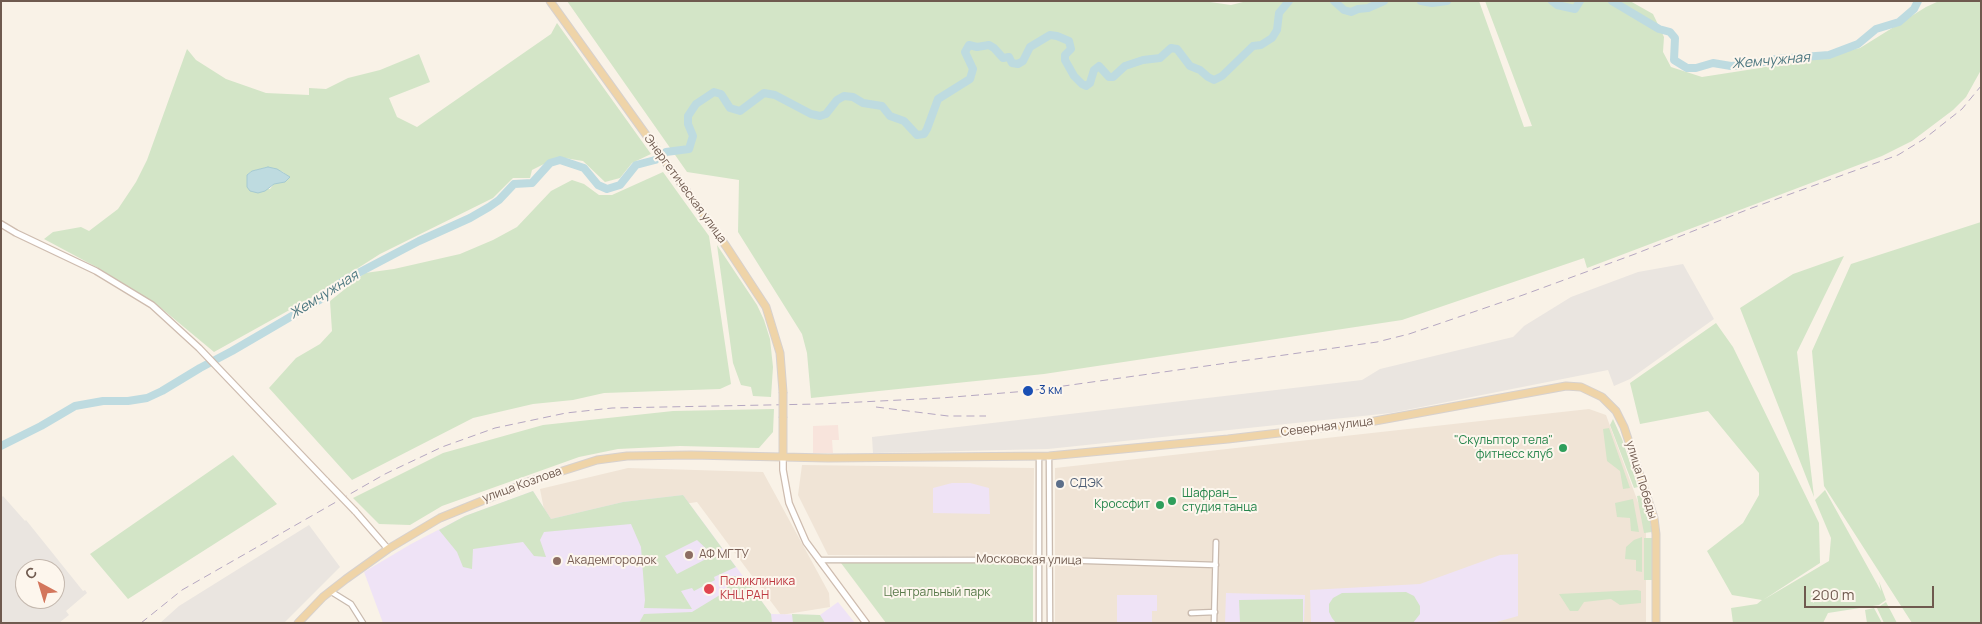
<!DOCTYPE html>
<html>
<head>
<meta charset="utf-8">
<style>
	body { margin:0 }
	#map { position:relative; width:1982px; height:624px; overflow:hidden; background:#f9f2e7; font-family:Manrope,sans-serif }
	canvas { display:block }
	.frame { position:absolute; inset:0; border:2px solid #6f5a4f; pointer-events:none }
	.north { position:absolute; left:15px; top:559px; width:50px; height:50px; box-sizing:border-box; background:#fdf6ed; border:1px solid #c4b8ae; border-radius:50%; rotate:321deg; font-size:14px; font-weight:700; line-height:20px; text-align:center; color:#6f5a4f }
	.north::after { content:''; display:block; margin:auto; width:18px; height:22px; background:#d3765c; clip-path:polygon(50% 0,100% 100%,50% 72%,0 100%) }
	.scale { position:absolute; left:1804px; top:586px; width:130px; height:22px; box-sizing:border-box; border:2px solid #6f5a4f; border-top:0; padding-left:6px; font-size:15px; line-height:18px; white-space:nowrap; color:#6f5a4f; -webkit-text-stroke:4px #fdf6ed; paint-order:stroke }
</style>
</head>
<body>
<div id="map">
<canvas width="1982" height="624"></canvas>
<div class="frame"></div>
<div class="north">С</div>
<div class="scale">200 m</div>
</div>
<script>
const g = document.querySelector('canvas').getContext('2d');
g.lineJoin = 'round';
function paint(path, color) { g.fillStyle = color; g.fill(path, 'evenodd'); }
const toPath = rows => new Path2D(rows.map(r => 'M' + r).join(''));
function stroke(path, color, width, dash) { g.strokeStyle = color; g.lineWidth = width; g.lineCap = dash ? 'butt' : 'round'; g.setLineDash(dash || []); g.stroke(path); }
function write(font, color, halo, rows, align = 'center') {
  g.font = font + ' Manrope,sans-serif'; g.lineWidth = 4; g.setLineDash([]); g.textBaseline = 'middle'; g.strokeStyle = halo; g.fillStyle = color; for (const [text, x, y, turn = 0] of rows) {
    g.save(); g.translate(x, y); g.rotate((+turn || 0) * Math.PI / 180); g.textAlign = isNaN(turn) ? turn : align; if (halo) g.strokeText(text, 0, 0); g.fillText(text, 0, 0); g.restore();
  }
}
paint(toPath([
	[1589,409,1606,415,1646,524,1646,623,1055,623,1055,468],
	[802,465,1034,468,1033,557,828,555,798,495],
	[628,468,763,472,829,593,830,607,781,615,697,502,547,525,540,489]
]), '#f0e4d6');
paint(toPath([
	[838,425,839,440,832,440,833,453,813,453,813,426]
]), '#f8e4dc');
paint(toPath([
	[1683,264,1714,319,1630,379,1614,386,1608,370,1391,413,1048,449,873,453,872,437,1362,380,1380,369,1513,337,1524,326,1571,297,1638,272],
	[3,496,25,521,26,520,83,591,85,590,87,593,66,611,69,615,59,623,1,623,1,498],
	[25,569,55,569,55,599,25,599],
	[309,525,340,567,284,623,160,623,179,606]
]), '#eae5e0');
paint(toPath([
	[952,483,970,483,989,488,990,514,933,513,933,488],
	[533,491,551,519,623,502,683,495,771,614,820,615,838,602,855,623,383,623,364,572,411,544,465,516],
	[1518,554,1518,616,1493,623,1311,623,1310,590,1420,584,1500,555],
	[1226,593,1305,595,1304,623,1225,623],
	[1117,595,1157,595,1157,611,1152,611,1152,623,1117,623]
]), '#efe3f6');
paint(toPath([
	[567,1,1203,1,1231,5,1247,1,1479,1,1524,127,1532,126,1485,1,1630,1,1653,14,1664,37,1663,52,1671,67,1702,77,1760,68,1860,48,1926,7,1939,1,1981,1,1981,70,1966,97,1953,110,1912,141,1882,156,1587,268,1584,258,1402,320,1044,374,811,398,807,353,802,334,738,232,739,180,687,172],
	[557,23,651,154,632,163,620,178,605,182,583,161,558,157,532,170,530,178,513,178,493,198,380,254,311,298,214,352,161,308,100,269,44,239,53,232,81,227,89,231,118,209,136,182,147,160,187,49,196,60,226,79,266,93,309,95,309,88,326,89,348,78,380,70,419,54,430,82,389,98,397,117,417,127,551,34],
	[268,167,283,172,289,177,274,184,270,189,247,187,247,175,252,171],
	[663,172,709,236,731,384,720,389,604,393,573,400,533,404,473,418,352,480,269,388,296,358,320,344,332,331,330,301,365,273,394,269,460,254,493,240,517,227,551,191,572,180,584,184,599,195,612,195],
	[1981,222,1981,623,1912,623,1824,486,1812,351,1851,264],
	[717,245,757,305,764,320,770,339,773,367,771,397,753,396,751,387,741,385,733,363],
	[1844,256,1797,352,1814,497,1740,308,1793,274],
	[1716,323,1733,347,1819,523,1820,563,1763,600,1829,561,1831,538,1815,500,1825,490,1881,591,1879,581,1886,600,1879,605,1828,613,1823,623,1733,623,1731,608,1757,604,1762,600,1732,595,1707,551,1743,523,1759,495,1759,473,1708,411,1640,424,1630,383],
	[774,409,773,432,759,448,680,446,618,449,579,457,442,506,410,525,379,524,353,498,443,453,543,425,673,411],
	[1613,419,1622,439,1638,487,1634,488,1610,425],
	[1609,428,1630,488,1623,489,1620,471,1607,461,1603,429],
	[233,455,277,504,128,599,90,554],
	[533,491,551,519,623,502,683,495,722,548,712,554,697,540,665,556,677,574,708,558,727,555,736,567,714,577,715,580,694,591,692,588,681,591,692,609,644,608,645,600,641,547,631,524,544,532,540,540,546,557,534,556,523,542,473,549,472,569,463,567,457,552,439,530,465,516],
	[1644,495,1647,504,1652,532,1644,533,1637,496],
	[1633,499,1639,532,1631,531,1630,518,1617,517,1615,503],
	[1642,537,1642,572,1636,571,1636,560,1625,559,1626,547,1634,540],
	[1644,538,1653,538,1654,580,1644,580],
	[1033,562,1033,623,886,623,841,563],
	[735,576,747,581,771,614,772,623,639,623,644,614,692,612,728,590,724,580],
	[1637,590,1641,591,1641,603,1620,605,1611,599,1584,602,1578,611,1570,611,1559,594],
	[1406,592,1414,596,1420,606,1420,614,1413,623,1336,623,1332,618,1329,612,1329,604,1333,598,1342,593],
	[1303,599,1303,623,1240,623,1239,600],
	[1886,602,1897,623,1884,623,1877,608],
	[1874,608,1882,623,1867,623,1865,610],
	[792,614,820,615,825,623,793,623]
]), '#d3e5c7');
const water = toPath([
	[268,167,277,169,290,177,285,182,274,184,265,191,258,193,250,191,247,187,247,175,252,171,268,167]
]);
paint(water, '#bedbe0');
stroke(water, '#a5cad1', 1);
stroke(toPath([
	[1334,1,1344,10,1351,12,1358,9,1368,8,1384,1],
	[1421,1,1432,3,1447,1],
	[1552,1,1557,5,1575,9,1580,1],
	[1612,1,1659,29,1670,32,1675,38,1674,60,1687,68,1696,68,1713,63,1731,66,1754,64,1777,59,1829,55,1858,44,1876,29,1899,22,1914,9,1918,1],
	[666,152,689,149,693,136,688,124,688,116,696,104,714,92,721,94,730,108,740,111,764,93,775,95,811,114,820,116,826,114,837,100,844,96,853,97,863,103,882,106,890,116,904,121,917,135,924,134,927,129,938,99,970,79,973,69,965,52,969,45,977,47,989,45,994,48,1003,58,1009,57,1012,63,1018,64,1023,61,1030,47,1050,35,1057,36,1069,41,1071,49,1065,55,1065,60,1074,76,1082,84,1086,86,1090,83,1094,70,1099,66,1109,77,1113,77,1125,66,1143,60,1160,58,1171,48,1177,49,1190,66,1200,70,1208,77,1214,80,1222,76,1253,46,1261,45,1272,38,1277,30,1279,13,1289,1],
	[1,446,41,426,75,406,103,401,128,401,147,398,162,391,200,368,232,351,321,299,343,281,419,241,470,218,489,207,499,200,514,184,532,183,550,163,560,160,584,168,598,185,607,189,620,185,636,165,655,160]
]), '#bedbe0', 8);
const street = toPath([
	[1049,456,1050,623],
	[1039,457,1039,623],
	[819,560,1057,560,1216,565],
	[330,591,351,604,363,623],
	[1191,613,1215,612],
	[1214,623,1216,542]
]);
const secondary = toPath([
	[1,224,16,233,96,271,152,305,199,348,326,481],
	[783,457,783,470,789,503,806,542,866,623],
	[355,511,388,549]
]);
const primary = toPath([
	[550,1,726,246,766,307,780,353,783,392],
	[783,457,783,418],
	[298,623,323,597,346,579,388,549,440,518,531,481,597,460,627,456,691,455,828,458,1049,456,1228,439,1364,423,1566,386,1581,387,1602,397,1616,411,1624,427,1654,518,1656,534,1656,623]
]);
stroke(street, '#c9baae', 7);
stroke(secondary, '#cebcaf', 8);
stroke(primary, '#d7d1ce', 9);
stroke(street, '#fff', 4.5);
stroke(secondary, '#fff', 5.5);
stroke(primary, '#efd4a8', 7);
stroke(toPath([
	[876,407,948,416,986,416],
	[141,623,182,590,385,474,442,447,495,428,566,413,612,408,819,404,941,398,1028,391,1377,342,1409,334,1523,295,1635,254,1749,209,1898,155,1924,139,1962,109,1981,86]
]), '#b5a7c1', 1, [8, 5]);
const secondaryBridge = toPath([
	[326,481,355,511]
]);
const primaryBridge = toPath([
	[783,392,783,418]
]);
stroke(secondaryBridge, '#cebcaf', 8, []);
stroke(primaryBridge, '#d7d1ce', 9, []);
stroke(secondaryBridge, '#fff', 5.5);
stroke(primaryBridge, '#efd4a8', 7);
for (const [x, y, r, color] of [
	[1028,391,6,"#1a4fb4"],
	[1563,448,5,"#2e9e5b"],
	[1060,484,5,"#5c6f8a"],
	[1172,501,5,"#2e9e5b"],
	[1160,505,5,"#2e9e5b"],
	[689,555,5,"#8d6e63"],
	[557,561,5,"#8d6e63"],
	[709,589,6,"#e0444e"]
]) { const dot = new Path2D(); dot.arc(x, y, r, 0, 2 * Math.PI); g.fillStyle = color; g.fill(dot); stroke(dot, '#fdf6ed', 2); }
write('12px', '#6f5a4f', '#fdf6ed', [
	["Энергетическая улица",685,189,54],
	["Северная улица",1327,427,-7],
	["улица Победы",1641,480,73],
	["улица Козлова",522,485,-20],
	["Московская улица",1029,560,1]
]);
write('12px', '#164399', '#fdf6ed', [
	["3 км",1039,391]
], 'left');
write('12px', '#27864d', '#fdf6ed', [
	["\"Скульптор тела\"",1553,441],
	["фитнесс клуб",1553,455],
	["Шафран_",1182,494,"left"],
	["студия танца",1182,508,"left"],
	["Кроссфит",1150,505]
], 'right');
write('12px', '#4e5e75', '#fdf6ed', [
	["СДЭК",1070,484]
], 'left');
write('12px', '#785e54', '#fdf6ed', [
	["АФ МГТУ",699,555],
	["Академгородок",567,561]
], 'left');
write('12px', '#be3a42', '#fdf6ed', [
	["Поликлиника",720,582],
	["КНЦ РАН",720,596]
], 'left');
write('12px', '#597a4b', '#fdf6ed', [
	["Центральный парк",937,593]
]);
write('italic 14px', '#4c7780', '#fdf6ed', [
	["Жемчужная",1771,61,-5],
	["Жемчужная",324,295,-32]
]);
</script>
</body>
</html>
